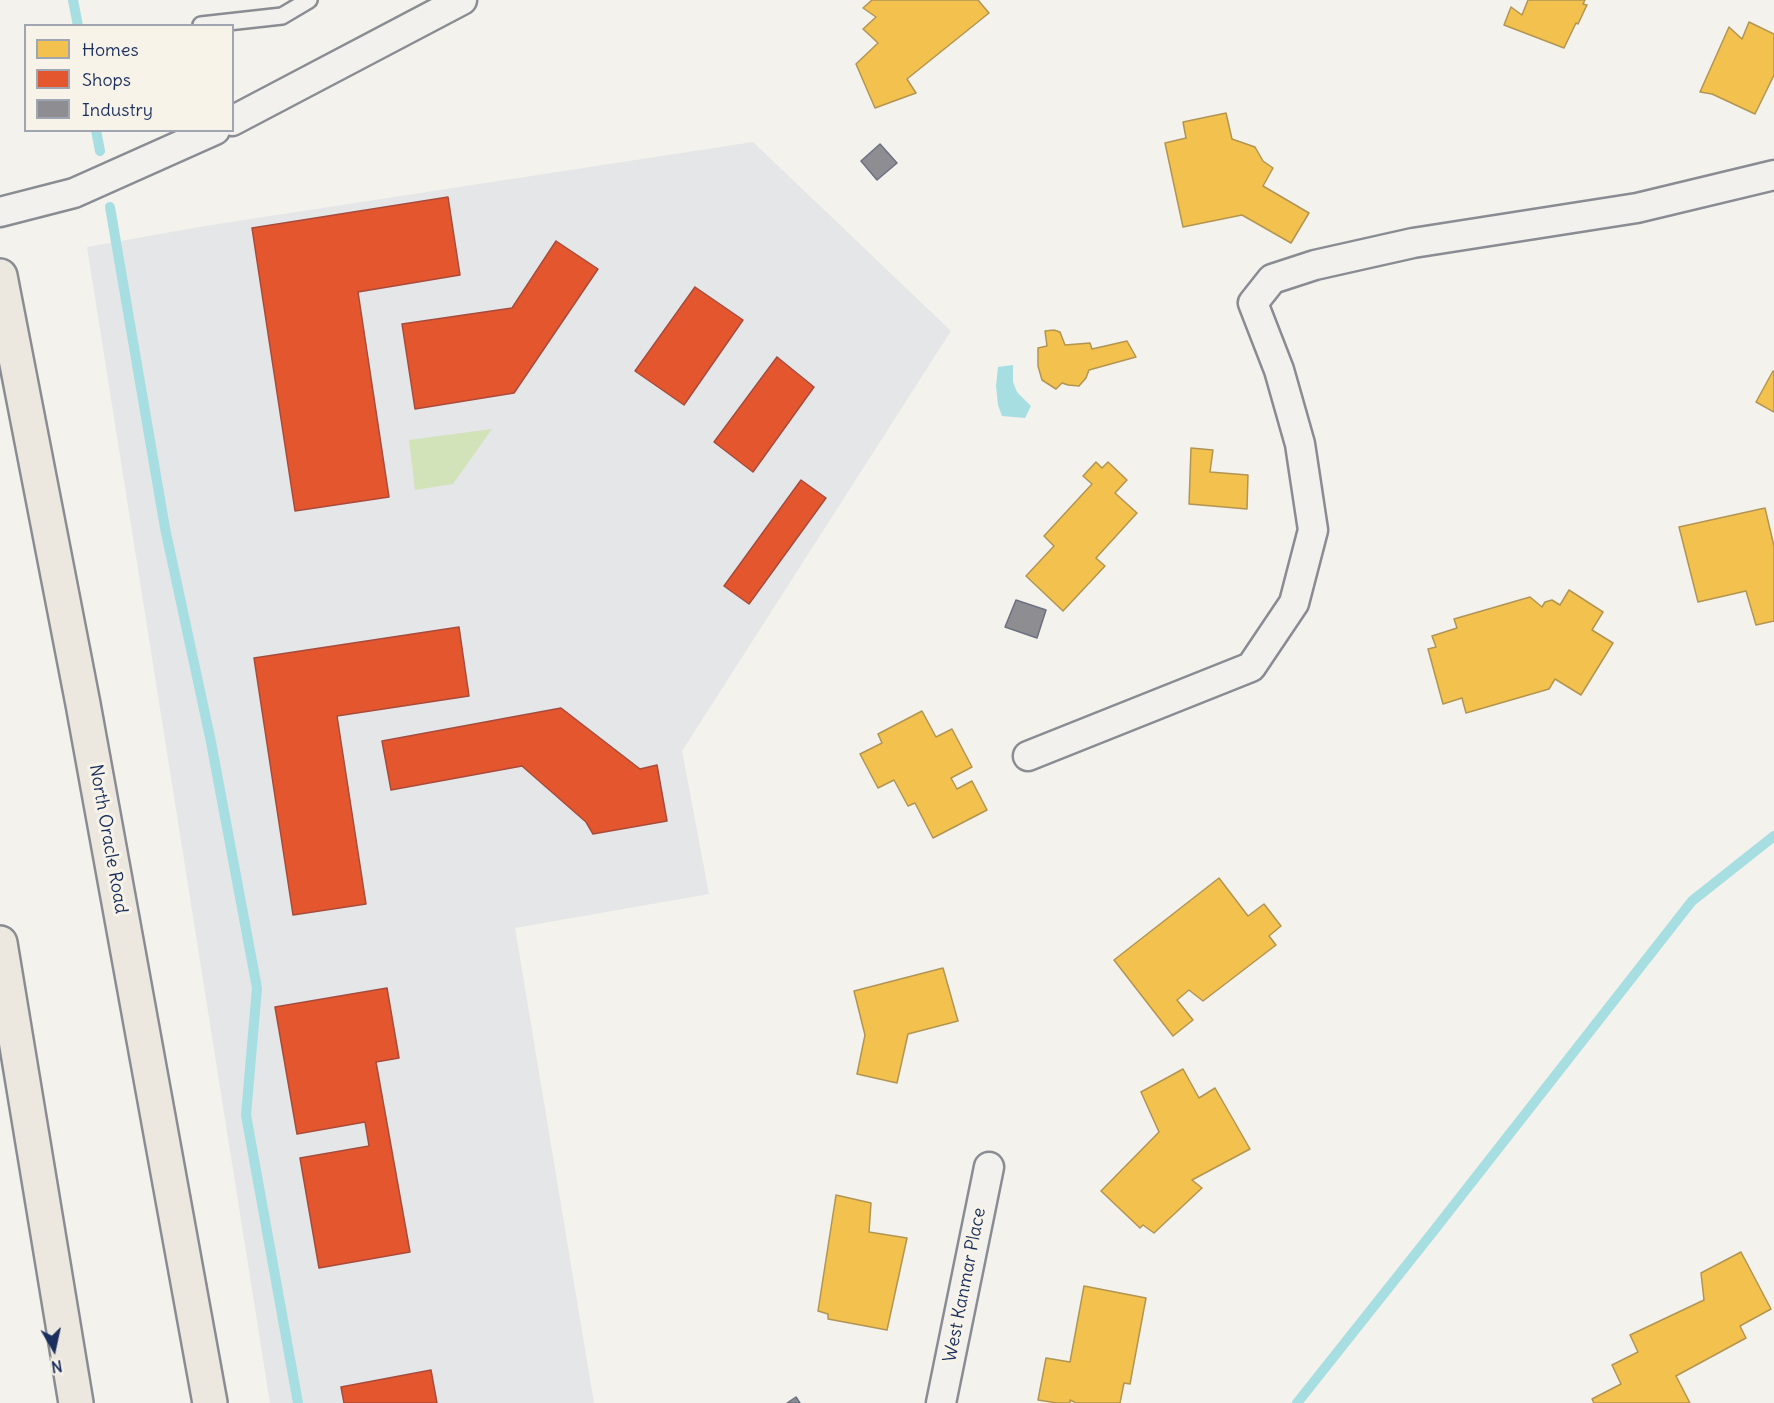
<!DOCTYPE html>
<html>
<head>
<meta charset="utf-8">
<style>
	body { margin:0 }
	#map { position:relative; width:1774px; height:1403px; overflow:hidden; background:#f4f2ec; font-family:Delius,sans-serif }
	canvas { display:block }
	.legend { position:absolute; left:24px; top:24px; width:210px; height:108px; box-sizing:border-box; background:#f7f3e8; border:2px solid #9fa5b1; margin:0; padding:8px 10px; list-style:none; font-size:18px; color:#1b2f5e }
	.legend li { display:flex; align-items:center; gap:12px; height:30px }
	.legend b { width:30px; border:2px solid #9fa5b1 }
	.north { position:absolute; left:24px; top:1319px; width:60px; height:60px; -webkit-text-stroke:4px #f7f3e8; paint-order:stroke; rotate:171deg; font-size:16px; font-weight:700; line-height:24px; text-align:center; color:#1b2f5e }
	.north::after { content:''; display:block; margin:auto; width:21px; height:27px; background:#1b2f5e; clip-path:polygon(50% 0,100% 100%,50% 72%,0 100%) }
</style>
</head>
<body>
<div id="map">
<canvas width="1774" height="1403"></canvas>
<ul class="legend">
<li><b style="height:16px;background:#f2c14e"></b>Homes</li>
<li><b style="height:16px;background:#e4572e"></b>Shops</li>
<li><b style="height:16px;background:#8d8d92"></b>Industry</li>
</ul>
<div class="north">N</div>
</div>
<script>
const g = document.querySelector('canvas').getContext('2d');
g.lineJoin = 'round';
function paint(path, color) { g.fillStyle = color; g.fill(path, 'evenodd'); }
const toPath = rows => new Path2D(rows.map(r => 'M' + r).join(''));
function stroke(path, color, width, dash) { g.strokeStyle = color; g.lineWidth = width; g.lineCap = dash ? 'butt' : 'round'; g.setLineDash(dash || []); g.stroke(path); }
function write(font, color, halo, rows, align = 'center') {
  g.font = font + ' Delius,sans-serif'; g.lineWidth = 6; g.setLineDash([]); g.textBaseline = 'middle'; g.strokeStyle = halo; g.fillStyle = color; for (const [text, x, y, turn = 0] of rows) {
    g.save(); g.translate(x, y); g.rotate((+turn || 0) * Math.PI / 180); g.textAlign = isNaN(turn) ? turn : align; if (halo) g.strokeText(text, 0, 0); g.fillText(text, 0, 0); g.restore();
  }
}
paint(toPath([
	[753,142,951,331,682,751,709,894,515,928,594,1403,270,1403,87,247,205,226]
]), '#e4e6e7');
paint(toPath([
	[492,429,453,484,415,490,409,440]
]), '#d2e3b9');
paint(toPath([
	[1013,365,1013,382,1017,392,1031,406,1025,418,1002,416,998,405,996,386,998,367]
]), '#a6dee2');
const homes = toPath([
	[872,0,978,0,989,13,907,79,916,93,875,108,856,64,878,43,863,29,876,17,863,8,872,0],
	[1528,0,1585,0,1583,4,1587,5,1578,24,1576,23,1564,48,1504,25,1511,7,1522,15,1528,0],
	[1749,22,1774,34,1774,75,1755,114,1712,94,1700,92,1729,27,1742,39,1749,22],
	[1226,113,1232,139,1255,147,1263,161,1273,168,1263,186,1309,213,1291,243,1242,215,1183,227,1165,143,1186,138,1183,122,1226,113],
	[1054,330,1060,332,1065,345,1090,343,1092,349,1127,341,1136,357,1089,370,1086,378,1079,386,1068,385,1062,383,1056,389,1042,380,1038,366,1038,348,1047,346,1045,331,1054,330],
	[1773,371,1774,372,1774,412,1756,402,1773,371],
	[1191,448,1213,450,1210,472,1248,475,1247,509,1189,504,1191,448],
	[1096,462,1102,468,1108,462,1127,480,1115,493,1137,513,1096,558,1105,566,1063,611,1026,576,1054,546,1044,536,1092,484,1083,476,1096,462],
	[1765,508,1774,546,1774,621,1756,625,1746,591,1698,602,1679,527,1765,508],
	[1569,590,1603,612,1592,630,1613,643,1581,695,1555,679,1549,689,1466,713,1462,698,1443,704,1428,649,1436,647,1432,636,1457,628,1454,619,1530,597,1542,607,1545,602,1552,600,1560,605,1569,590],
	[922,711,936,737,952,729,972,767,951,778,957,789,972,781,987,810,933,838,915,803,908,806,894,780,878,788,860,754,882,743,878,734,922,711],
	[1219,878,1248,916,1264,904,1281,926,1269,936,1276,945,1203,1001,1189,990,1177,1000,1193,1020,1173,1036,1114,960,1219,878],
	[943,968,958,1021,908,1034,897,1083,857,1074,865,1035,854,991,943,968],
	[1183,1069,1199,1098,1215,1088,1250,1149,1192,1180,1202,1188,1154,1233,1143,1225,1140,1228,1101,1191,1159,1132,1141,1092,1183,1069],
	[836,1195,871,1203,869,1232,907,1238,887,1330,828,1319,828,1314,818,1311,836,1195],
	[1741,1252,1771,1309,1740,1326,1746,1338,1676,1376,1690,1403,1594,1403,1592,1399,1621,1384,1612,1365,1638,1352,1630,1335,1704,1300,1701,1273,1741,1252],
	[1084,1286,1146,1298,1130,1384,1124,1383,1120,1403,1076,1403,1070,1400,1070,1403,1057,1403,1038,1400,1046,1358,1070,1362,1084,1286]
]);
paint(homes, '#f2c14e');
stroke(homes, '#b29553', 1.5);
const shops = toPath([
	[448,197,460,275,358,292,389,497,295,511,252,228,448,197],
	[556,241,598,269,514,393,415,409,402,324,512,308,556,241],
	[695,287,743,320,684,405,635,371,695,287],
	[777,357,814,387,753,472,714,442,777,357],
	[801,480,826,498,749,604,724,586,801,480],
	[459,627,469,696,337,716,366,904,293,915,254,658,459,627],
	[561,708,640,769,657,765,667,821,593,834,586,822,522,766,391,790,382,741,561,708],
	[387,988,399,1058,376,1062,410,1252,319,1268,300,1158,369,1146,365,1122,297,1134,275,1007,387,988],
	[431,1370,437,1403,344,1403,341,1387,431,1370]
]);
paint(shops, '#e4572e');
stroke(shops, '#a84b3c', 1.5);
const industry = toPath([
	[880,144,897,163,877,180,861,161,880,144],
	[1016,600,1046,610,1037,638,1005,627,1016,600],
	[796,1397,800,1403,787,1403,796,1397]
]);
paint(industry, '#8d8d92');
stroke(industry, '#6b7182', 1.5);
stroke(toPath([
	[73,0,78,26],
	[96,130,100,151],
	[110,207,165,528,211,742,257,988,246,1115,298,1403],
	[1297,1403,1432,1233,1692,901,1774,836]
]), '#a6dee2', 10);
const lane = toPath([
	[201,25,282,16,309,0]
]);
const street = toPath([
	[232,121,462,0],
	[0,212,74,193,215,130],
	[1028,756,1251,667,1294,603,1313,530,1300,444,1279,370,1253,303,1272,279,1315,265,1413,243,1637,208,1774,175],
	[941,1403,989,1167]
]);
const highway = toPath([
	[0,276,83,704,210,1403],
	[0,943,76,1403]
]);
stroke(lane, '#898c92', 20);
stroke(street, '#898c92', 33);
stroke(highway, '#898c92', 38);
stroke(lane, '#f2f1ed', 15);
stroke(street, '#f2f1ed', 28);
stroke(highway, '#ece8df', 33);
write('18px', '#1b2f5e', '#f7f3e8', [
	["North Oracle Road",108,839,80],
	["West Kanmar Place",965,1285,-79]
]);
</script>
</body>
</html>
